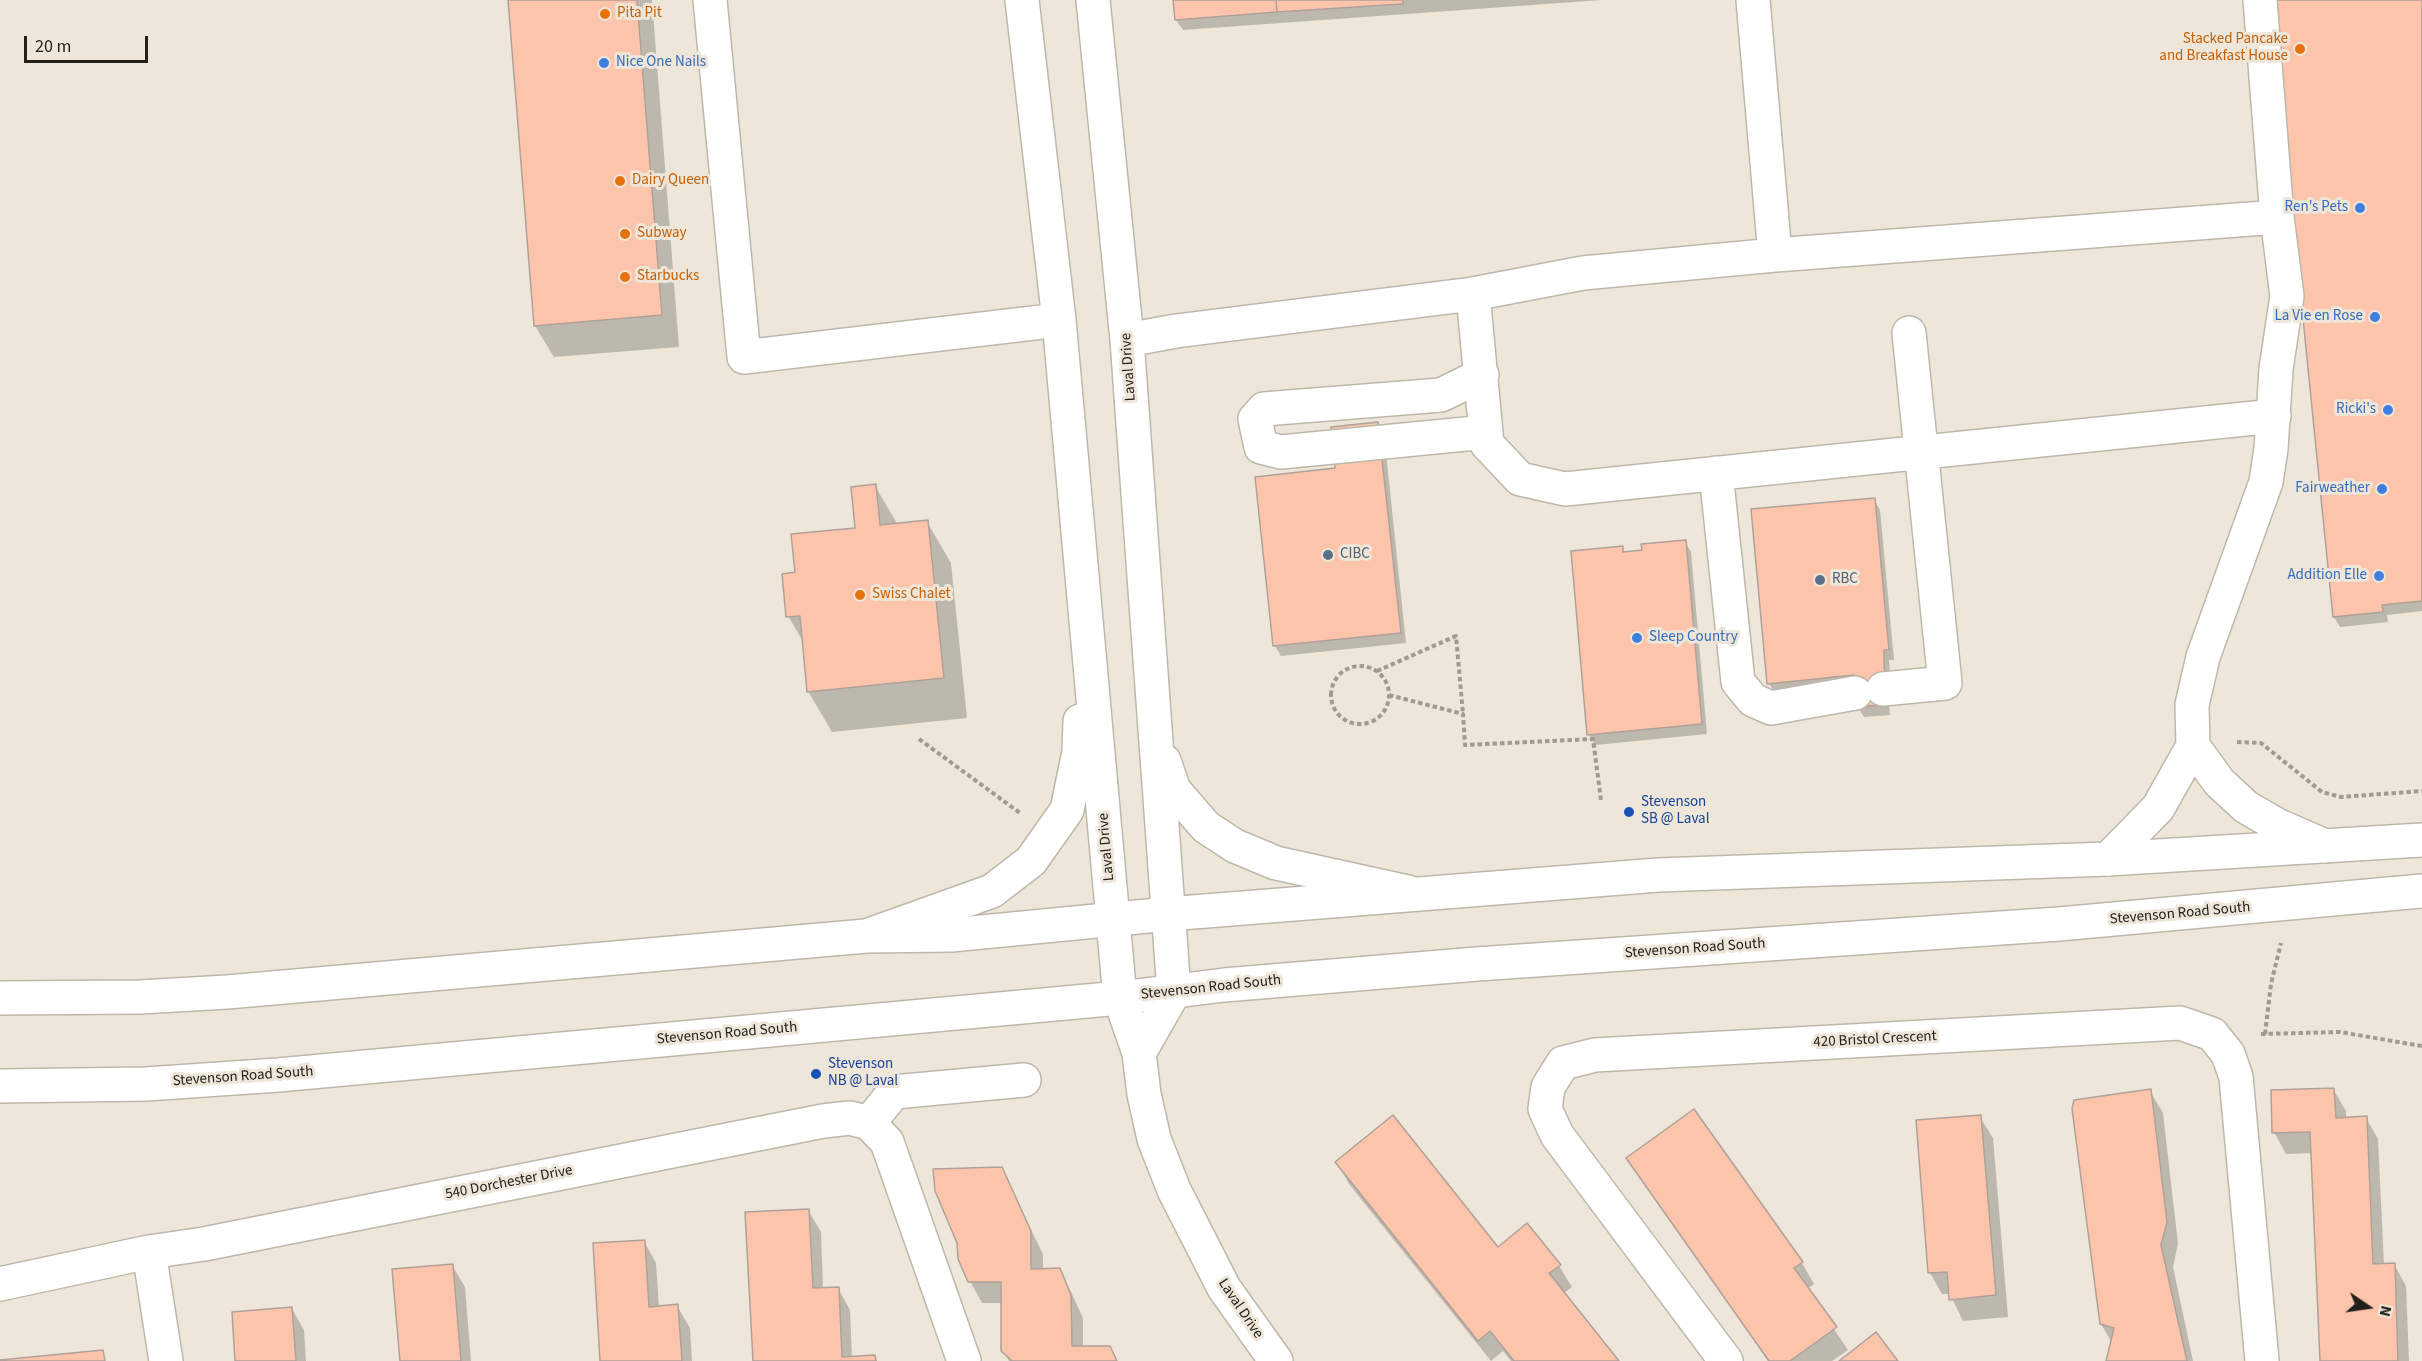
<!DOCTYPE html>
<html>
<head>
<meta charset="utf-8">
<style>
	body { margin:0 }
	#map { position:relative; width:2422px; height:1361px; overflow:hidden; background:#ede6d9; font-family:"Source Sans 3",sans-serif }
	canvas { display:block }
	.north { position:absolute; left:2338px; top:1277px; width:60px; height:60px; -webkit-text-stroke:4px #ede6d9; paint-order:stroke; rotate:103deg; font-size:16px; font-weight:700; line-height:24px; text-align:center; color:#24211c }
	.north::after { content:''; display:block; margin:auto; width:21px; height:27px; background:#24211c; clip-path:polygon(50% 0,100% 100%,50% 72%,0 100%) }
	.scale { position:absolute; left:24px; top:36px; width:124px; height:27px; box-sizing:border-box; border:3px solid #24211c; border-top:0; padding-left:8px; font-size:18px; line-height:21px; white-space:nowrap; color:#24211c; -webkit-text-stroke:4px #ede6d9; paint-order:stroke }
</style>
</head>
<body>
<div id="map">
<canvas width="2422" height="1361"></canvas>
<div class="north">N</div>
<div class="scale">20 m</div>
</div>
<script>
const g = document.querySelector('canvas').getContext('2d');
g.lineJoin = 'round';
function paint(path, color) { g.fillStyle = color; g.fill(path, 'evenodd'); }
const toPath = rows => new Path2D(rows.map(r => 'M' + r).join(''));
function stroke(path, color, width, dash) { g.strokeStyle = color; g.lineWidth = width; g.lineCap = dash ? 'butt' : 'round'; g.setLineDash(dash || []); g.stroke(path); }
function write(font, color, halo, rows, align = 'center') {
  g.font = font + ' "Source Sans 3",sans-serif'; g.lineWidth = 6; g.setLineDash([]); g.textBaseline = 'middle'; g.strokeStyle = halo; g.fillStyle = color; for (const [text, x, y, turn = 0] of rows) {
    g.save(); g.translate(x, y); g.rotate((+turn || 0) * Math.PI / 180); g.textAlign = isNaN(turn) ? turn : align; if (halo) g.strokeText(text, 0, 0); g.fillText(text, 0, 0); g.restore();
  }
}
paint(toPath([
	[509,0,652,0,679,347,554,357,535,326],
	[1175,0,1602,0,1183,30,1176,20],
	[2272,0,2422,0,2422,611,2387,615,2388,622,2340,627,2334,617],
	[1378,424,1384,434,1406,643,1281,656,1275,646,1257,478,1337,470],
	[875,486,898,525,927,522,951,563,967,718,832,732,808,691,804,643,788,616,797,574,856,529],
	[1874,499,1880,510,1894,660,1889,660,1891,683,1887,683,1890,715,1864,717,1858,707,1775,694,1769,683],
	[1685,542,1691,552,1707,734,1595,745,1589,734,1622,548,1625,553],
	[2333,1089,2346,1111,2346,1119,2366,1118,2378,1139,2384,1265,2394,1264,2406,1286,2409,1361,2321,1361,2313,1153,2286,1154,2274,1132],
	[2150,1091,2163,1113,2178,1244,2173,1267,2193,1361,2108,1361,2112,1343,2101,1324],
	[1980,1117,1993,1138,2008,1317,1963,1321,1950,1294,1942,1294,1930,1273,1917,1122],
	[1628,1159,1802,1263,1814,1284,1807,1289,1848,1350,1832,1361,1768,1361],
	[1337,1162,1498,1249,1559,1266,1572,1287,1563,1294,1616,1361,1511,1361,1503,1351,1491,1361,1349,1184],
	[1001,1169,1043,1254,1043,1270,1059,1270,1071,1292,1083,1318,1083,1347,1109,1347,1117,1361,1009,1361,1003,1351,1003,1303,982,1303,970,1281],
	[808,1210,821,1232,823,1289,838,1288,850,1310,852,1358,875,1356,877,1361,754,1361],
	[644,1241,656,1263,659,1307,677,1306,690,1328,692,1361,602,1361],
	[452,1265,465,1287,471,1361,401,1361],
	[292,1309,304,1330,306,1361,237,1361]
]), '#0003');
const building = toPath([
	[508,0,637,0,662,315,534,326,508,0],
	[1173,0,1276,0,1277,12,1175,20,1173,0],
	[1276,0,1403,0,1403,4,1277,12,1276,0],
	[2271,0,2422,0,2422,601,2382,605,2383,612,2333,617,2271,0],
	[1378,422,1401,633,1273,646,1255,477,1335,468,1331,427,1378,422],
	[876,484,880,525,928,520,944,678,807,692,800,616,786,617,782,574,795,572,791,534,855,528,851,487,876,484],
	[1875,498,1889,650,1884,650,1885,705,1856,707,1854,675,1767,684,1751,509,1875,498],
	[1686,540,1702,724,1587,735,1571,551,1623,546,1623,552,1642,550,1641,544,1686,540],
	[2334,1088,2336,1118,2367,1116,2373,1264,2395,1263,2398,1361,2320,1361,2310,1132,2272,1133,2271,1090,2334,1088],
	[2151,1089,2167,1222,2161,1245,2187,1361,2106,1361,2114,1328,2100,1324,2072,1109,2074,1100,2151,1089],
	[1694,1109,1803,1262,1794,1268,1837,1327,1790,1361,1769,1361,1626,1158,1694,1109],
	[1393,1115,1498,1247,1527,1223,1561,1265,1549,1273,1619,1361,1514,1361,1490,1331,1478,1341,1335,1162,1393,1115],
	[1981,1115,1996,1295,1949,1300,1947,1272,1928,1273,1916,1120,1981,1115],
	[1002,1167,1031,1231,1031,1269,1060,1268,1071,1295,1072,1346,1110,1346,1117,1361,1012,1361,1001,1351,1001,1282,968,1282,958,1259,957,1243,935,1191,933,1169,1002,1167],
	[809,1209,813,1288,839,1287,842,1357,875,1355,876,1361,753,1361,745,1212,809,1209],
	[645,1240,649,1307,678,1304,682,1361,600,1361,593,1243,645,1240],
	[453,1264,461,1361,400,1361,392,1269,453,1264],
	[292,1307,296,1361,235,1361,232,1312,292,1307],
	[1876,1332,1898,1361,1839,1361,1876,1332],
	[103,1350,105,1361,0,1361,0,1360,103,1350]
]);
paint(building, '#fcc5ab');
stroke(building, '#afa09a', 1.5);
const minor = toPath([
	[710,0,744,357,1059,320],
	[1022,0,1059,320,1120,998,1139,1053,1174,992,1127,340,1093,0],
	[1753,0,1775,255],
	[1473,294,1487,444,1520,479,1565,489,2274,416],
	[1127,340,1176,331,1473,294,1583,273,1775,255,2277,217],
	[1482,375,1441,395,1264,409,1255,419,1261,447,1281,452,1486,432],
	[1716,473,1738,682,1753,700,1771,708,1855,693],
	[1883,689,1945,683,1909,333],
	[2193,746,2219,782,2246,807,2279,826,2325,846],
	[1164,761,1174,790,1206,827,1235,846,1276,863,1408,892],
	[2108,859,2158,808,2193,746,2192,705,2203,657,2266,482,2271,449,2276,369,2287,296,2277,217,2260,0],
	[872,934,992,891,1031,861,1067,810,1079,752,1080,721],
	[1139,1053,1144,1094,1154,1139,1174,1190,1224,1288,1276,1361],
	[869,1123,894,1092,1024,1080],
	[0,1284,149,1252],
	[166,1361,149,1252,204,1244,823,1121,850,1118,869,1123,887,1142,964,1361],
	[1726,1361,1557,1135,1545,1109,1548,1087,1563,1063,1595,1055,2180,1023,2212,1034,2228,1054,2236,1077,2262,1361]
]);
const major = toPath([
	[0,998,140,997,227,992,866,936,951,935,1168,914,1658,875,2108,859,2422,840],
	[0,1086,146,1084,278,1075,1120,998,1224,985,1477,964,2059,924,2422,891]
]);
stroke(minor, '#beb8ab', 36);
stroke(major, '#beb8ab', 36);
stroke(toPath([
	'1331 695a29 29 0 1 1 58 0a29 29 0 1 1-58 0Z',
	[1377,671,1456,636,1463,714],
	[1389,695,1463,714,1465,745,1593,739,1601,800],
	[919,739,1020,813],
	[2237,742,2261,743,2322,792,2341,797,2422,791],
	[2261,1034,2340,1032,2422,1046],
	[2265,1034,2271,984,2281,943]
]), '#a09b91', 4, [4.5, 3]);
stroke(minor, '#fff', 33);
stroke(major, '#fff', 33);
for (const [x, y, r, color] of [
	[605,14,6,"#e8710a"],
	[2300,49,6,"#e8710a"],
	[604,63,6,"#3f7fe0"],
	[620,181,6,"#e8710a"],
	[2360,208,6,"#3f7fe0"],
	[625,234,6,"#e8710a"],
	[625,277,6,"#e8710a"],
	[2375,317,6,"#3f7fe0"],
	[2388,410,6,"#3f7fe0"],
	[2382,489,6,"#3f7fe0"],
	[1328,555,6,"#5c6f8a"],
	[2379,576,6,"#3f7fe0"],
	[1820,580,6,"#5c6f8a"],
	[860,595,6,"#e8710a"],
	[1637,638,6,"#3f7fe0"],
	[1629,812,6,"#1a4fb4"],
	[816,1074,6,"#1a4fb4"]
]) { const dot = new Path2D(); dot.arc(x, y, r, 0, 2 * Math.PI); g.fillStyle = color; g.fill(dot); stroke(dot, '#ede6d9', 2); }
write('15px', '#c56008', '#ede6d9', [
	["Pita Pit",617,14],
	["Stacked Pancake",2288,40,"right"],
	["and Breakfast House",2288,57,"right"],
	["Dairy Queen",632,181],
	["Subway",637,234],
	["Starbucks",637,277],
	["Swiss Chalet",872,595]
], 'left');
write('15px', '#366cbe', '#ede6d9', [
	["Nice One Nails",616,63,"left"],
	["Ren's Pets",2348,208],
	["La Vie en Rose",2363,317],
	["Ricki's",2376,410],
	["Fairweather",2370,489],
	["Addition Elle",2367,576],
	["Sleep Country",1649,638,"left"]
], 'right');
write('15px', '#24211c', '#ede6d9', [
	["Laval Drive",1129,367,-94],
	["Laval Drive",1107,847,-95],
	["Stevenson Road South",2180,914,-5],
	["Stevenson Road South",1695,949,-4],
	["Stevenson Road South",1211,988,-6],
	["Stevenson Road South",727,1034,-5],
	["420 Bristol Crescent",1875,1040,-3],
	["Stevenson Road South",243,1077,-4],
	["540 Dorchester Drive",509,1183,-11],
	["Laval Drive",1240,1309,56]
]);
write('15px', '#4e5e75', '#ede6d9', [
	["CIBC",1340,555],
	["RBC",1832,580]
], 'left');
write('15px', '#164399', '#ede6d9', [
	["Stevenson",1641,803],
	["SB @ Laval",1641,820],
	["Stevenson",828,1065],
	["NB @ Laval",828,1082]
], 'left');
</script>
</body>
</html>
